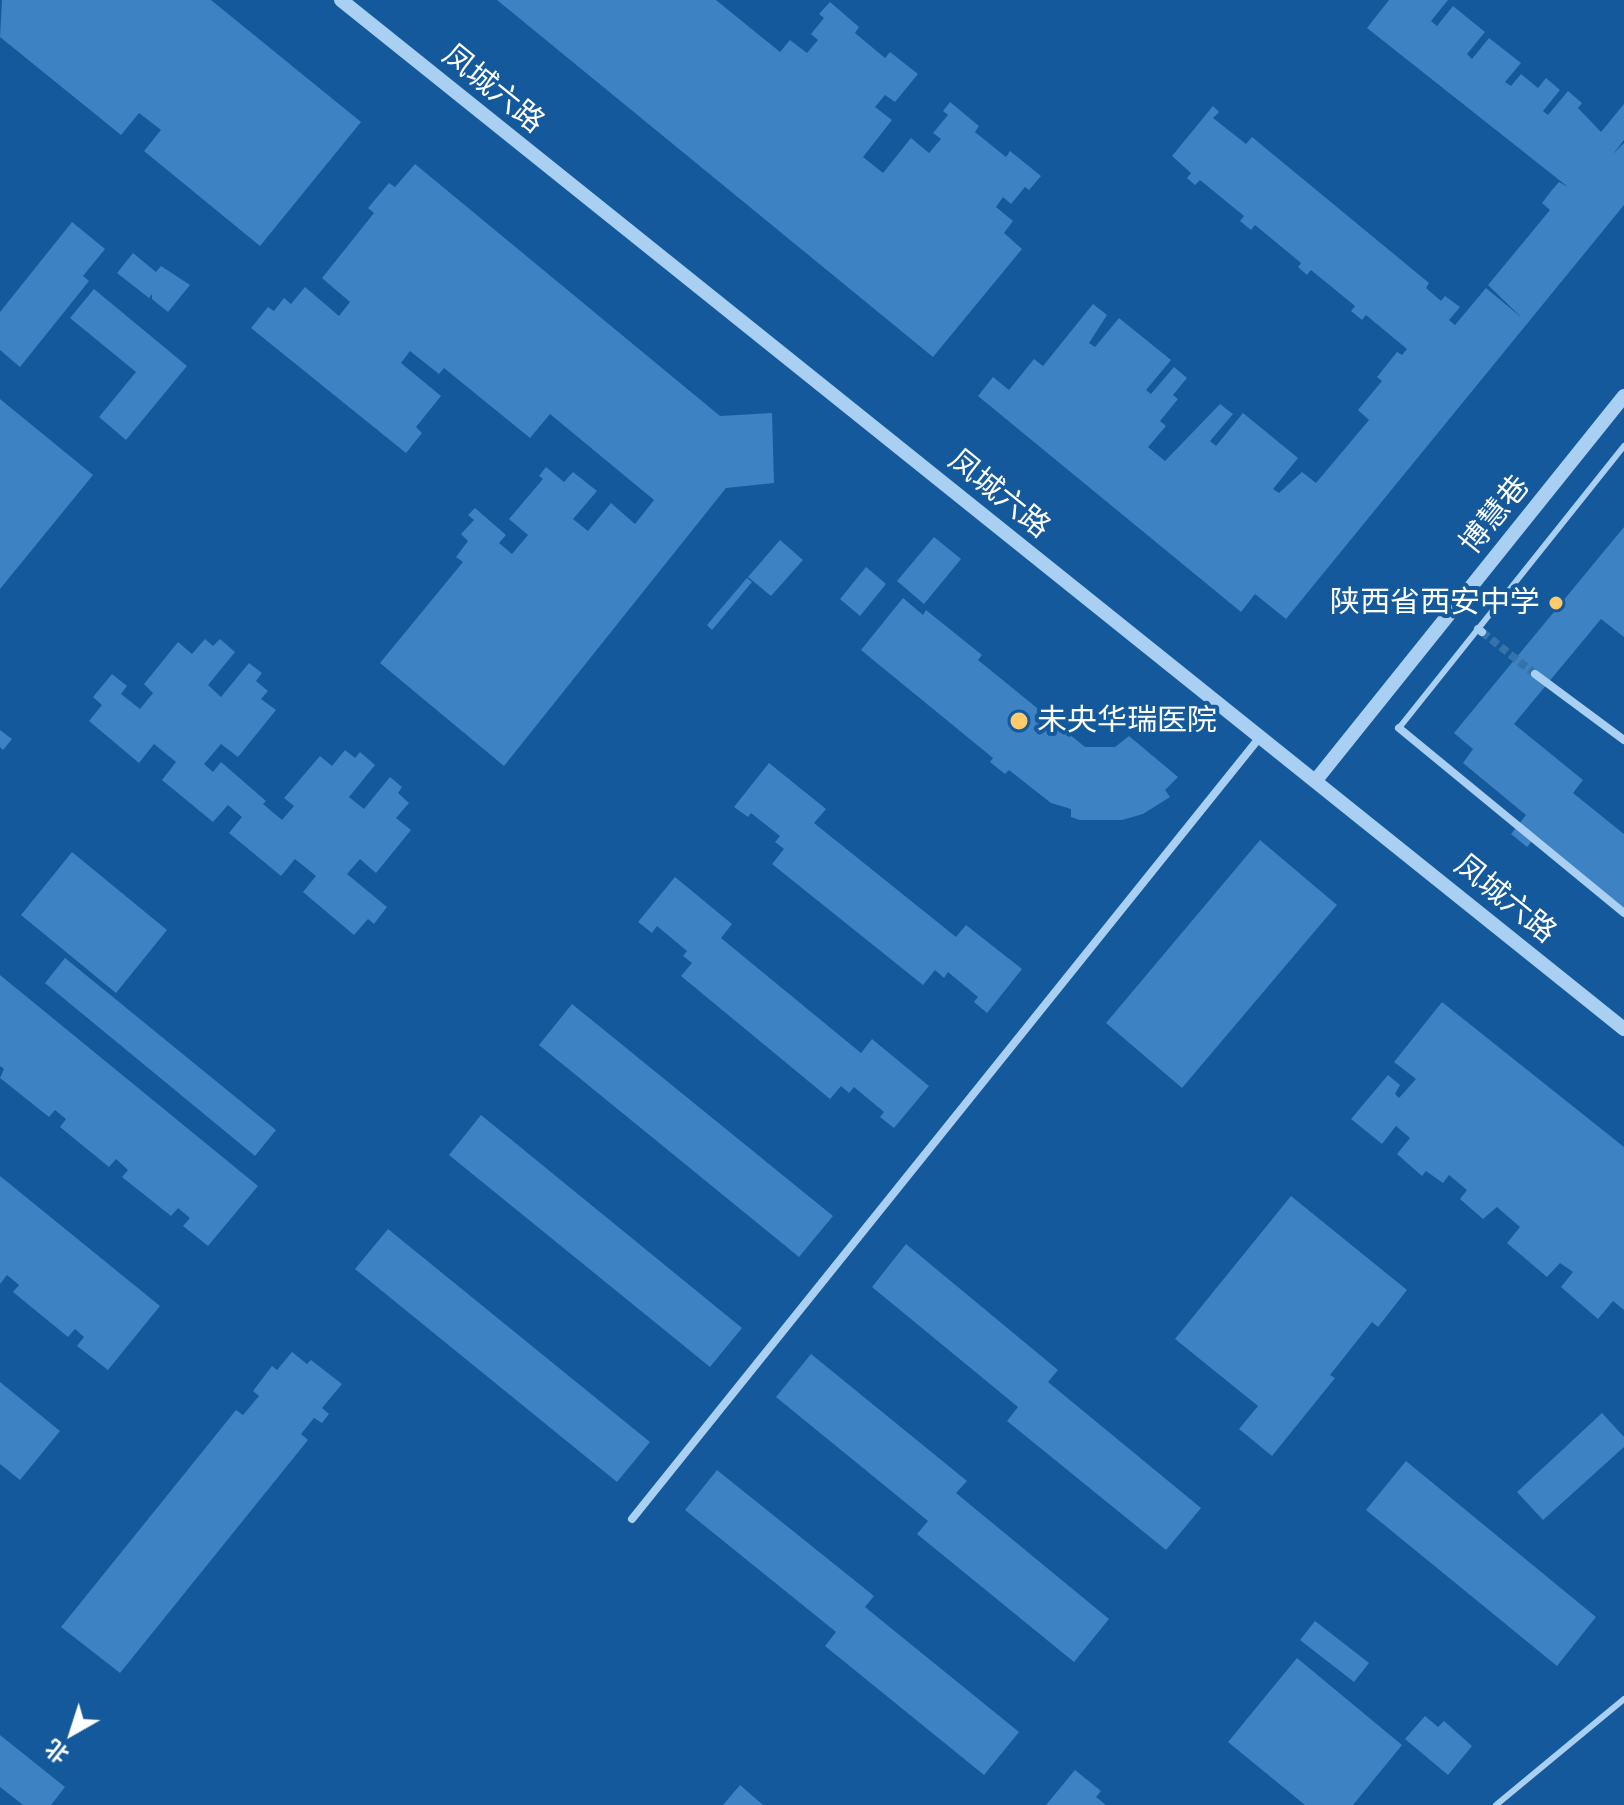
<!DOCTYPE html>
<html>
<head>
<meta charset="utf-8">
<style>
	body { margin:0 }
	#map { position:relative; width:1624px; height:1805px; overflow:hidden; background:#14599c; font-family:Mulish,"Noto Sans SC",sans-serif }
	canvas { display:block }
	.north { position:absolute; left:32px; top:1693px; width:80px; height:80px; -webkit-text-stroke:6px #14599c; paint-order:stroke; rotate:219deg; font-size:22px; font-weight:700; line-height:32px; text-align:center; color:#fff }
	.north::after { content:''; display:block; margin:auto; width:28px; height:36px; background:#fff; clip-path:polygon(50% 0,100% 100%,50% 72%,0 100%) }
</style>
</head>
<body>
<div id="map">
<canvas width="1624" height="1805"></canvas>
<div class="north">北</div>
</div>
<script>
const g = document.querySelector('canvas').getContext('2d');
g.lineJoin = 'round';
function paint(path, color) { g.fillStyle = color; g.fill(path, 'evenodd'); }
const toPath = rows => new Path2D(rows.map(r => 'M' + r).join(''));
function stroke(path, color, width, dash) { g.strokeStyle = color; g.lineWidth = width; g.lineCap = dash ? 'butt' : 'round'; g.setLineDash(dash || []); g.stroke(path); }
function write(font, color, halo, rows, align = 'center') {
  g.font = font + ' Mulish,"Noto Sans SC",sans-serif'; g.lineWidth = 8; g.setLineDash([]); g.textBaseline = 'middle'; g.strokeStyle = halo; g.fillStyle = color; for (const [text, x, y, turn = 0] of rows) {
    g.save(); g.translate(x, y); g.rotate((+turn || 0) * Math.PI / 180); g.textAlign = isNaN(turn) ? turn : align; if (halo) g.strokeText(text, 0, 0); g.fillText(text, 0, 0); g.restore();
  }
}
paint(toPath([
	[2,0,211,0,361,122,260,246,144,151,161,130,139,113,121,135,0,37],
	[497,0,716,0,780,52,790,40,807,53,818,40,811,34,824,18,819,14,830,2,859,27,855,33,885,58,890,52,918,74,895,102,885,95,875,107,892,120,863,157,883,173,911,138,929,153,941,139,933,133,948,115,943,111,950,102,979,126,975,132,1006,157,1010,151,1041,176,1029,190,1025,187,1011,204,1003,197,996,207,1013,221,1004,233,1022,249,933,357],
	[1389,0,1448,0,1431,21,1437,26,1453,6,1485,32,1467,54,1472,59,1489,38,1521,63,1505,82,1511,86,1521,74,1538,88,1546,78,1560,90,1543,111,1548,115,1568,91,1582,103,1578,108,1601,132,1624,104,1624,140,1613,154,1624,143,1624,205,1286,619,1255,594,1241,612,978,396,993,377,1009,390,1034,359,1043,366,1093,304,1107,315,1089,343,1095,347,1119,318,1171,360,1146,390,1151,394,1174,367,1187,378,1173,395,1178,399,1160,421,1166,426,1148,447,1165,461,1220,404,1233,414,1210,441,1216,446,1243,413,1298,458,1273,489,1279,493,1302,472,1316,483,1369,420,1358,410,1382,381,1377,377,1397,352,1402,355,1407,349,1366,315,1362,320,1351,311,1355,306,1311,270,1307,275,1298,267,1301,263,1255,225,1251,230,1240,221,1244,216,1200,180,1195,185,1187,178,1191,173,1172,156,1213,106,1219,112,1213,118,1246,144,1252,137,1429,283,1426,288,1441,301,1445,296,1460,307,1449,320,1455,325,1486,288,1522,318,1488,285,1550,210,1542,203,1552,190,1559,182,1568,187,1367,28],
	[415,164,720,416,772,413,774,483,726,488,504,766,380,663,463,562,456,557,468,541,461,534,474,520,468,515,475,508,506,535,499,543,512,554,528,535,509,519,543,479,539,476,546,467,564,482,573,472,597,491,573,519,588,531,611,503,635,524,654,500,550,414,530,438,444,368,439,374,410,351,401,363,441,396,416,427,422,433,406,453,251,328,268,307,274,311,284,298,291,304,305,287,339,316,350,302,322,278,374,213,368,208,389,183,395,187],
	[72,222,105,249,83,276,89,281,20,367,0,350,0,312],
	[133,253,156,272,161,266,190,285,168,312,152,299,152,294,149,298,117,273],
	[94,289,187,366,126,440,99,417,136,372,70,318],
	[0,399,93,475,0,589],
	[1624,527,1624,637,1601,619,1514,724,1583,780,1573,793,1624,834,1624,913,1534,839,1527,847,1511,834,1526,815,1463,763,1473,749,1454,733],
	[934,537,961,559,924,604,897,581],
	[780,540,803,560,771,596,748,577],
	[866,567,886,584,860,616,840,599],
	[747,578,752,582,712,630,707,625],
	[903,598,923,615,926,610,982,655,978,660,1085,747,1115,747,1129,736,1178,777,1165,790,1170,797,1143,814,1122,820,1080,820,1071,817,1071,809,1051,803,1009,770,1005,774,990,762,993,758,861,650],
	[205,639,213,646,220,639,235,652,208,685,221,697,249,663,262,673,256,681,268,691,261,699,276,710,238,757,221,744,204,764,213,772,221,762,266,801,263,804,282,820,294,806,284,798,320,756,332,766,345,750,355,758,360,752,375,765,349,797,364,809,390,777,402,787,398,793,409,803,396,818,411,830,376,873,360,859,347,874,387,907,374,924,368,919,354,935,303,892,316,876,295,859,281,876,229,833,242,817,228,805,213,822,162,780,176,762,154,744,139,763,89,721,102,705,93,697,112,674,127,686,121,694,140,709,153,693,144,684,178,642,192,654],
	[0,730,12,739,3,750,0,747],
	[769,763,826,809,814,823,956,937,966,925,1022,969,987,1013,974,1002,978,997,948,972,944,978,935,970,923,985,772,864,784,849,775,842,780,836,751,813,748,817,734,807],
	[1260,840,1337,905,1182,1088,1106,1023],
	[72,852,167,930,116,993,21,915],
	[675,877,732,924,721,938,861,1053,872,1039,929,1086,894,1128,880,1117,884,1112,854,1087,849,1093,841,1086,830,1099,681,976,692,963,683,956,687,951,657,926,652,933,638,922],
	[65,958,276,1130,255,1156,45,983],
	[0,975,258,1186,208,1246,183,1226,190,1218,178,1208,171,1216,122,1177,128,1170,116,1159,109,1167,60,1127,66,1119,55,1110,49,1117,0,1078,4,1069,0,1066],
	[1442,1002,1624,1147,1624,1310,1613,1301,1598,1319,1561,1287,1573,1272,1560,1263,1547,1277,1507,1243,1520,1227,1497,1207,1483,1219,1460,1199,1467,1190,1449,1175,1443,1183,1426,1171,1422,1176,1397,1154,1410,1138,1396,1126,1382,1144,1351,1119,1388,1075,1400,1085,1395,1094,1399,1098,1416,1079,1394,1062],
	[572,1004,833,1216,799,1257,539,1045],
	[481,1115,742,1328,710,1367,449,1155],
	[0,1176,160,1306,108,1370,77,1346,84,1337,75,1329,68,1337,13,1292,19,1285,7,1275,0,1284],
	[1291,1196,1407,1290,1378,1327,1372,1322,1330,1375,1335,1378,1272,1456,1239,1429,1258,1406,1175,1339],
	[388,1229,650,1442,617,1482,355,1269],
	[906,1244,1058,1370,1048,1382,1201,1508,1166,1550,1007,1421,1018,1407,872,1287],
	[292,1352,307,1364,311,1360,342,1384,322,1408,329,1414,322,1423,314,1418,301,1434,308,1440,120,1673,61,1627,236,1410,243,1415,259,1396,253,1391,272,1366,277,1370],
	[811,1354,967,1481,956,1493,1109,1619,1074,1662,917,1534,928,1521,776,1397],
	[0,1382,60,1431,20,1480,0,1464],
	[1602,1413,1624,1437,1624,1447,1543,1520,1517,1492],
	[1406,1461,1596,1617,1557,1666,1366,1510],
	[717,1470,874,1596,865,1607,1019,1732,984,1775,825,1646,836,1632,685,1510],
	[1315,1621,1369,1663,1354,1682,1300,1640],
	[1297,1658,1402,1745,1353,1805,1305,1805,1228,1742],
	[1425,1716,1438,1727,1444,1721,1472,1746,1448,1775,1405,1739],
	[0,1735,65,1787,51,1805,23,1805,0,1787],
	[1075,1770,1101,1791,1096,1797,1106,1805,1046,1805],
	[740,1785,763,1805,723,1805]
]), '#3d82c2');
stroke(toPath([
	[1482,632,1535,674]
]), '#3772ab', 8, [8, 4]);
stroke(toPath([
	[1399,728,1624,446],
	[1496,1805,1624,1699]
]), '#a9d0f3', 6);
stroke(toPath([
	[1478,629,1482,632],
	[1535,674,1624,740],
	[1399,728,1624,913],
	[632,1519,1260,737]
]), '#a9d0f3', 8);
stroke(toPath([
	[341,0,1624,1029],
	[1316,780,1624,396]
]), '#a9d0f3', 14);
for (const [x, y, r, color] of [
	[1556,603,8,"#ffca6b"],
	[1019,721,10,"#ffca6b"]
]) { const dot = new Path2D(); dot.arc(x, y, r, 0, 2 * Math.PI); g.fillStyle = color; g.fill(dot); stroke(dot, '#14599c', 3); }
write('30px', '#fff', '#14599c', [
	["凤城六路",493,89,39],
	["凤城六路",999,494,39],
	["博慧巷",1495,515,-51],
	["凤城六路",1505,899,39]
]);
write('30px', '#fff', '#14599c', [
	["陕西省西安中学",1540,603],
	["未央华瑞医院",1037,721,"left"]
], 'right');
</script>
</body>
</html>
